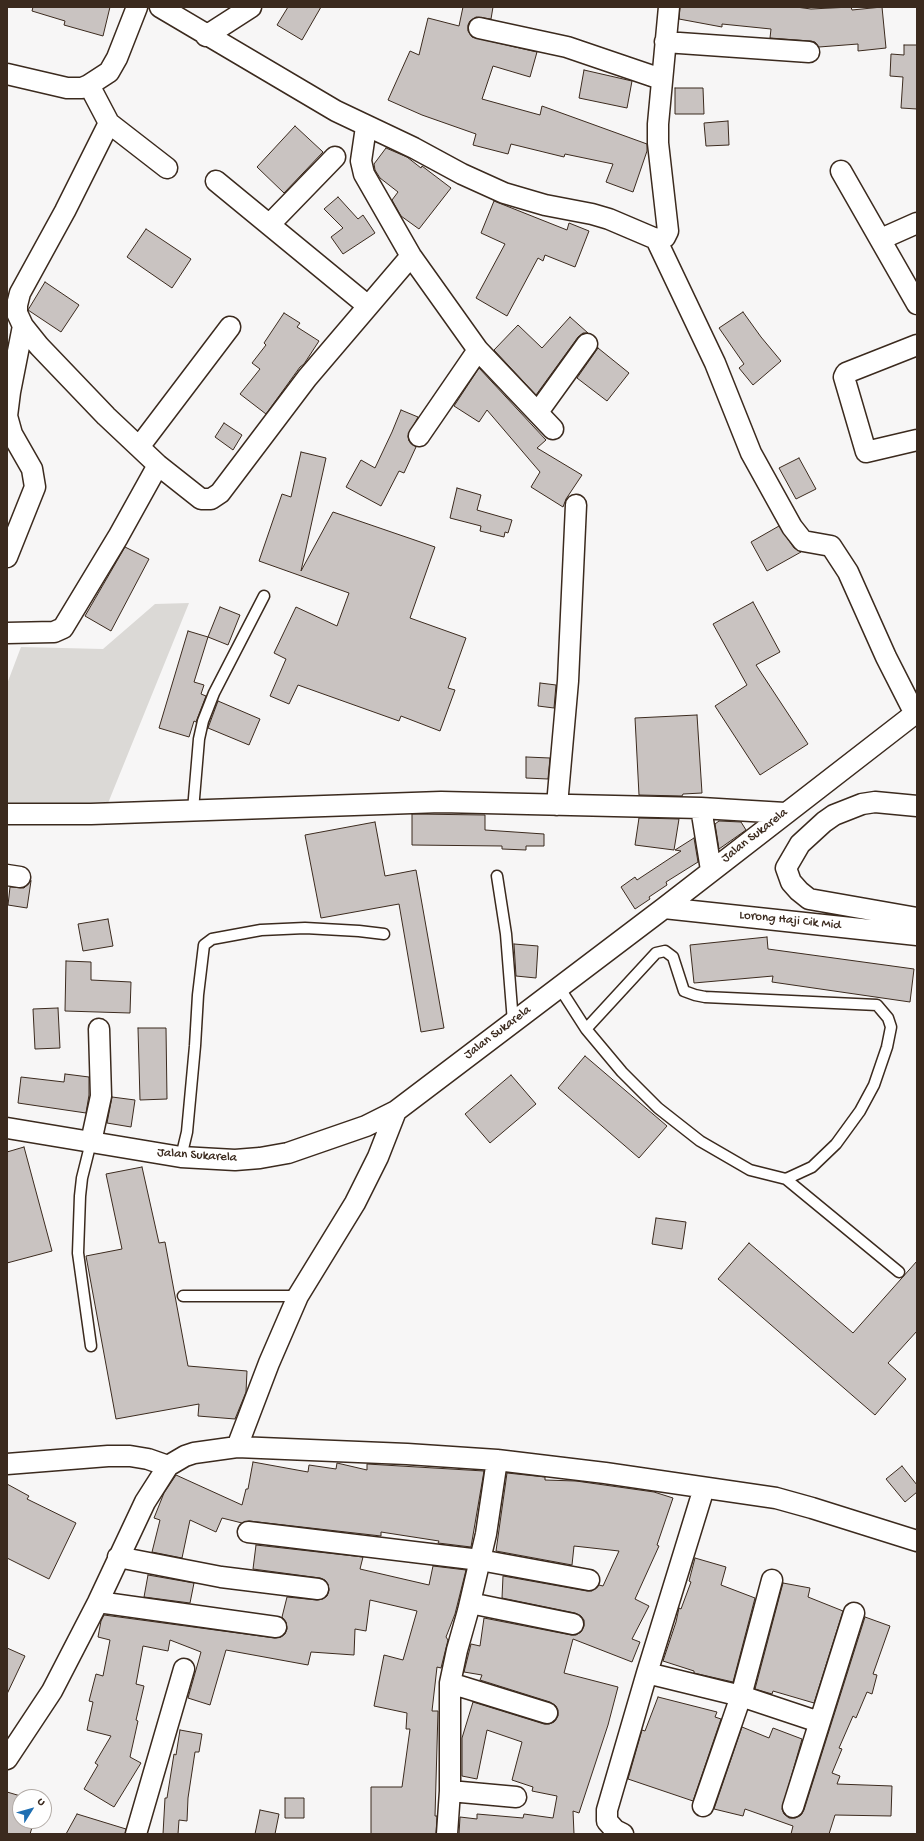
<!DOCTYPE html>
<html>
<head>
<meta charset="utf-8">
<style>
	body { margin:0 }
	#map { position:relative; width:924px; height:1841px; overflow:hidden; background:#f7f6f6; font-family:"Gochi Hand",sans-serif }
	canvas { display:block }
	.frame { position:absolute; inset:0; border:8px solid #3b2a1e; pointer-events:none }
	.north { position:absolute; left:12px; top:1789px; width:40px; height:40px; box-sizing:border-box; background:#fff; border:1px solid #b1aaa5; border-radius:50%; rotate:53deg; font-size:11px; font-weight:700; line-height:16px; text-align:center; color:#3b2a1e }
	.north::after { content:''; display:block; margin:auto; width:14px; height:18px; background:#1f6fb2; clip-path:polygon(50% 0,100% 100%,50% 72%,0 100%) }
</style>
</head>
<body>
<div id="map">
<canvas width="924" height="1841"></canvas>
<div class="frame"></div>
<div class="north">U</div>
</div>
<script>
const g = document.querySelector('canvas').getContext('2d');
g.lineJoin = 'round';
function paint(path, color) { g.fillStyle = color; g.fill(path, 'evenodd'); }
const toPath = rows => new Path2D(rows.map(r => 'M' + r).join(''));
function stroke(path, color, width, dash) { g.strokeStyle = color; g.lineWidth = width; g.lineCap = dash ? 'butt' : 'round'; g.setLineDash(dash || []); g.stroke(path); }
function write(font, color, halo, rows, align = 'center') {
  g.font = font + ' "Gochi Hand",sans-serif'; g.lineWidth = 4; g.setLineDash([]); g.textBaseline = 'middle'; g.strokeStyle = halo; g.fillStyle = color; for (const [text, x, y, turn = 0] of rows) {
    g.save(); g.translate(x, y); g.rotate((+turn || 0) * Math.PI / 180); g.textAlign = isNaN(turn) ? turn : align; if (halo) g.strokeText(text, 0, 0); g.fillText(text, 0, 0); g.restore();
  }
}
paint(toPath([
	[189,603,102,818,7,809,7,684,21,647,103,649,155,604]
]), '#dbd9d6');
const building = toPath([
	[33,7,110,7,103,36,64,25,65,21,32,11,33,7],
	[288,7,321,7,302,40,277,25,288,7],
	[463,7,493,7,491,19,476,17,470,21,468,25,468,31,472,37,537,52,530,77,493,66,482,99,540,115,542,106,647,144,647,151,633,192,606,182,613,164,565,154,564,157,511,144,508,154,473,145,476,134,422,115,388,100,410,51,419,55,428,18,459,26,463,7],
	[680,7,796,7,811,9,851,7,852,10,882,7,886,48,858,51,858,44,819,47,815,42,810,41,770,38,771,29,722,24,722,27,679,19,680,7],
	[904,45,917,45,917,109,901,108,903,77,890,76,891,54,904,55,904,45],
	[584,70,632,81,627,108,579,98,584,70],
	[675,88,703,88,704,114,675,114,675,88],
	[728,121,729,145,706,146,704,123,728,121],
	[295,126,323,152,284,193,257,167,295,126],
	[386,148,407,157,421,168,422,166,451,188,419,229,401,216,392,200,398,192,380,178,375,170,374,164,386,148],
	[338,197,358,219,363,215,375,233,343,254,331,237,343,228,324,209,338,197],
	[494,201,567,230,569,223,589,231,575,267,545,255,543,261,538,258,507,316,476,298,505,244,481,233,494,201],
	[146,229,191,259,172,288,127,257,146,229],
	[45,282,79,305,61,332,28,310,45,282],
	[743,312,761,337,781,361,753,385,739,368,744,364,719,328,743,312],
	[284,313,300,323,297,327,319,341,304,364,300,367,266,414,240,394,260,369,252,363,266,345,264,343,284,313],
	[570,317,588,333,583,333,578,337,536,395,494,350,518,325,542,348,570,317],
	[598,348,629,373,607,401,577,378,598,348],
	[479,368,546,440,537,448,582,475,566,499,563,507,531,487,540,472,487,410,479,422,454,406,479,368],
	[401,410,418,417,408,436,409,441,416,447,404,473,399,471,381,506,346,487,361,460,375,468,392,432,401,410],
	[224,423,242,435,233,450,215,437,224,423],
	[301,452,326,458,301,571,333,512,435,547,410,618,466,638,448,688,455,690,440,731,401,716,399,721,298,685,289,704,270,696,286,659,274,653,296,607,337,626,349,593,259,561,282,494,291,497,301,452],
	[799,458,816,489,796,499,779,468,799,458],
	[457,488,481,495,477,510,512,520,508,533,505,532,504,537,480,531,481,526,450,518,457,488],
	[779,526,794,548,801,552,767,571,751,542,779,526],
	[125,547,149,559,111,631,85,616,125,547],
	[753,602,780,652,756,665,808,744,760,775,715,706,747,685,713,624,753,602],
	[220,607,240,615,228,645,208,637,220,607],
	[188,631,208,637,194,682,204,685,201,694,206,696,196,722,194,721,189,737,159,728,188,631],
	[540,683,556,685,554,708,538,706,540,683],
	[218,701,260,719,249,745,208,728,218,701],
	[697,715,702,793,683,794,682,796,639,795,635,718,697,715],
	[526,757,550,758,548,779,526,778,526,757],
	[412,814,485,815,485,830,544,834,544,846,526,846,526,850,502,849,502,846,412,845,412,814],
	[639,818,679,819,674,850,635,845,639,818],
	[719,821,741,822,746,830,719,849,715,824,719,821],
	[375,822,385,876,416,870,444,1028,421,1032,399,904,321,918,305,835,375,822],
	[694,838,698,862,666,882,667,885,649,897,650,899,635,909,621,887,635,877,637,880,681,851,675,850,694,838],
	[31,881,27,908,8,905,10,887,24,888,31,881],
	[108,919,113,946,83,951,78,924,108,919],
	[767,937,768,949,914,969,910,1002,772,982,773,976,694,983,690,945,767,937],
	[514,944,538,946,536,978,516,976,514,944],
	[66,961,91,962,91,980,131,982,130,1013,65,1011,66,961],
	[58,1008,60,1048,35,1049,33,1009,58,1008],
	[138,1028,166,1028,167,1099,140,1100,138,1028],
	[585,1056,667,1126,639,1158,558,1088,585,1056],
	[65,1074,89,1077,89,1095,86,1113,18,1103,21,1077,64,1082,65,1074],
	[511,1075,536,1104,490,1143,465,1114,511,1075],
	[112,1097,135,1100,131,1127,107,1123,112,1097],
	[24,1147,52,1251,7,1263,7,1152,24,1147],
	[142,1167,159,1243,165,1242,188,1366,247,1371,246,1392,235,1419,198,1416,199,1404,116,1419,86,1256,122,1249,106,1174,142,1167],
	[656,1218,686,1222,682,1249,652,1244,656,1218],
	[749,1243,853,1333,917,1261,917,1331,888,1363,906,1379,875,1415,718,1279,749,1243],
	[253,1462,308,1472,309,1465,336,1469,337,1463,367,1470,367,1464,484,1471,471,1547,438,1543,439,1541,381,1532,381,1536,249,1521,242,1523,222,1518,216,1532,190,1520,182,1558,152,1552,160,1520,154,1518,164,1493,176,1475,242,1505,246,1489,248,1489,253,1462],
	[902,1466,917,1485,917,1492,905,1502,886,1479,902,1466],
	[507,1473,545,1477,545,1480,576,1481,654,1492,673,1498,657,1545,659,1546,635,1599,649,1606,632,1639,640,1642,632,1662,573,1639,564,1673,618,1687,608,1725,579,1813,573,1811,574,1834,459,1834,460,1817,477,1819,477,1814,523,1818,524,1814,553,1818,557,1796,532,1791,533,1787,512,1780,522,1742,487,1730,477,1779,462,1776,462,1738,473,1702,544,1724,549,1724,554,1722,558,1716,558,1710,556,1706,550,1702,480,1680,482,1675,464,1672,471,1644,480,1646,484,1618,571,1635,576,1635,581,1632,584,1626,584,1620,581,1616,575,1613,502,1598,503,1576,587,1591,592,1591,599,1585,603,1586,619,1551,574,1546,572,1565,496,1551,507,1473],
	[7,1484,29,1496,27,1499,76,1523,49,1579,7,1558,7,1484],
	[256,1545,363,1557,360,1569,429,1585,433,1566,466,1570,455,1614,446,1637,448,1640,441,1668,437,1667,432,1711,438,1711,435,1816,437,1816,436,1834,371,1834,371,1787,402,1787,410,1729,406,1729,407,1713,374,1706,384,1655,403,1660,417,1611,370,1600,366,1631,355,1629,354,1655,311,1652,308,1665,226,1650,210,1705,188,1698,201,1652,170,1640,168,1651,143,1646,136,1684,144,1686,136,1720,138,1721,130,1757,141,1763,114,1807,84,1789,98,1765,95,1763,111,1736,87,1730,93,1702,89,1701,96,1674,103,1676,110,1640,98,1637,101,1621,104,1615,275,1638,281,1637,285,1634,287,1629,286,1622,282,1617,287,1597,317,1600,323,1599,327,1596,329,1590,328,1584,325,1580,320,1578,253,1569,256,1545],
	[695,1558,726,1567,721,1585,755,1598,733,1682,694,1673,694,1671,663,1661,676,1622,679,1608,681,1609,691,1582,689,1581,695,1558],
	[148,1575,194,1583,190,1603,144,1597,148,1575],
	[783,1583,810,1588,808,1597,843,1611,814,1703,773,1691,772,1694,755,1689,783,1583],
	[865,1617,890,1626,873,1674,877,1675,872,1694,867,1692,856,1718,853,1716,839,1748,842,1749,832,1773,840,1776,837,1784,892,1786,891,1816,835,1815,829,1834,791,1834,793,1826,745,1809,743,1816,714,1809,742,1727,769,1738,773,1728,802,1739,782,1809,784,1814,789,1818,795,1818,801,1815,804,1810,865,1617],
	[7,1648,25,1656,7,1694,7,1648],
	[658,1697,717,1712,715,1717,721,1719,693,1801,628,1779,642,1730,645,1731,658,1697],
	[180,1730,202,1734,199,1752,195,1752,188,1798,187,1821,179,1820,178,1834,163,1834,165,1798,167,1798,174,1754,176,1755,180,1730],
	[7,1792,24,1797,20,1797,20,1821,34,1821,30,1834,7,1834,7,1792],
	[285,1798,304,1798,304,1818,285,1818,285,1798],
	[260,1810,279,1814,275,1834,255,1834,260,1810],
	[77,1814,126,1829,125,1834,66,1834,77,1814]
]);
paint(building, '#c9c3c1');
stroke(building, '#3b2a1e', 1);
const lane = toPath([
	[193,810,199,739,203,721,214,693,264,596],
	[497,876,506,934,513,1022],
	[559,987,586,1029,622,1072,658,1108,700,1141,750,1170,786,1179,812,1167,836,1144,860,1111,874,1085,887,1047,891,1027,888,1018,877,1005,705,997,695,995,684,991,673,957,665,951,656,953,586,1029],
	[181,1157,187,1132,195,1046,198,995,204,945,212,939,261,930,305,928,359,931,384,934],
	[786,1179,899,1272],
	[183,1296,298,1296],
	[91,1346,78,1253,80,1196,82,1178,91,1142]
]);
const street = toPath([
	[160,7,336,111,414,148,462,174,504,193,545,205,592,214,609,219,656,239,665,237,668,231,658,143,658,124,669,7],
	[479,28,567,47,661,79],
	[206,36,251,7],
	[665,42,809,52],
	[7,74,67,88,82,88,89,85,109,72,117,58,137,7],
	[89,85,109,123,167,168],
	[109,123,65,211,20,293,17,305,17,313,23,326,39,346,106,416,158,465,201,499,211,499,220,493,307,378,411,256],
	[366,127,361,161,364,174,411,256,478,350,553,429],
	[841,171,917,304],
	[216,181,368,306],
	[270,224,335,157],
	[656,239,715,363,751,453,792,527,803,541,831,546,848,572,886,657,915,714],
	[881,239,917,223],
	[917,345,846,373,844,377,866,452,917,440],
	[538,412,587,344],
	[419,436,478,350],
	[139,447,230,327],
	[7,557,35,487,32,469,12,434,7,416,10,392,23,326],
	[7,633,54,632,63,628,118,537,158,465],
	[557,805,568,681,576,505],
	[917,806,875,802,862,804,834,815,824,822,800,844,786,868,791,882,799,891,809,899,917,918],
	[701,808,711,870],
	[7,814,91,814,441,802,701,808,785,813],
	[7,875,20,877],
	[664,908,917,935],
	[7,1128,181,1157,235,1160,260,1158,288,1153,366,1126,396,1111,664,908,917,712],
	[91,1142,101,1096,99,1029],
	[237,1447,269,1363,298,1296,355,1203,378,1157,396,1111],
	[7,1464,108,1456,130,1456,148,1459,168,1466],
	[248,1532,480,1560,589,1580],
	[118,1557,221,1577,318,1589],
	[98,1602,276,1627],
	[470,1603,573,1624],
	[647,1673,741,1696,819,1722],
	[450,1683,547,1713],
	[7,1759,52,1691,98,1602,145,1502,168,1466,185,1456,194,1453,237,1447,407,1454,497,1460,605,1473,776,1498,812,1508,917,1541],
	[450,1791,516,1797],
	[703,1806,741,1696,772,1580],
	[793,1807,854,1613],
	[136,1834,184,1669],
	[447,1834,450,1791,450,1683,457,1650,468,1611,486,1534,497,1460],
	[623,1834,615,1830,607,1821,607,1810,647,1673,704,1488]
]);
stroke(lane, '#3b2a1e', 13);
stroke(street, '#3b2a1e', 23);
stroke(lane, '#fff', 10);
stroke(street, '#fff', 20);
write('13px', '#3b2a1e', '#fff', [
	["Jalan Sukarela",755,836,-38],
	["Lorong Haji Cik Mid",790,921,6],
	["Jalan Sukarela",498,1033,-37],
	["Jalan Sukarela",197,1156,4]
]);
</script>
</body>
</html>
